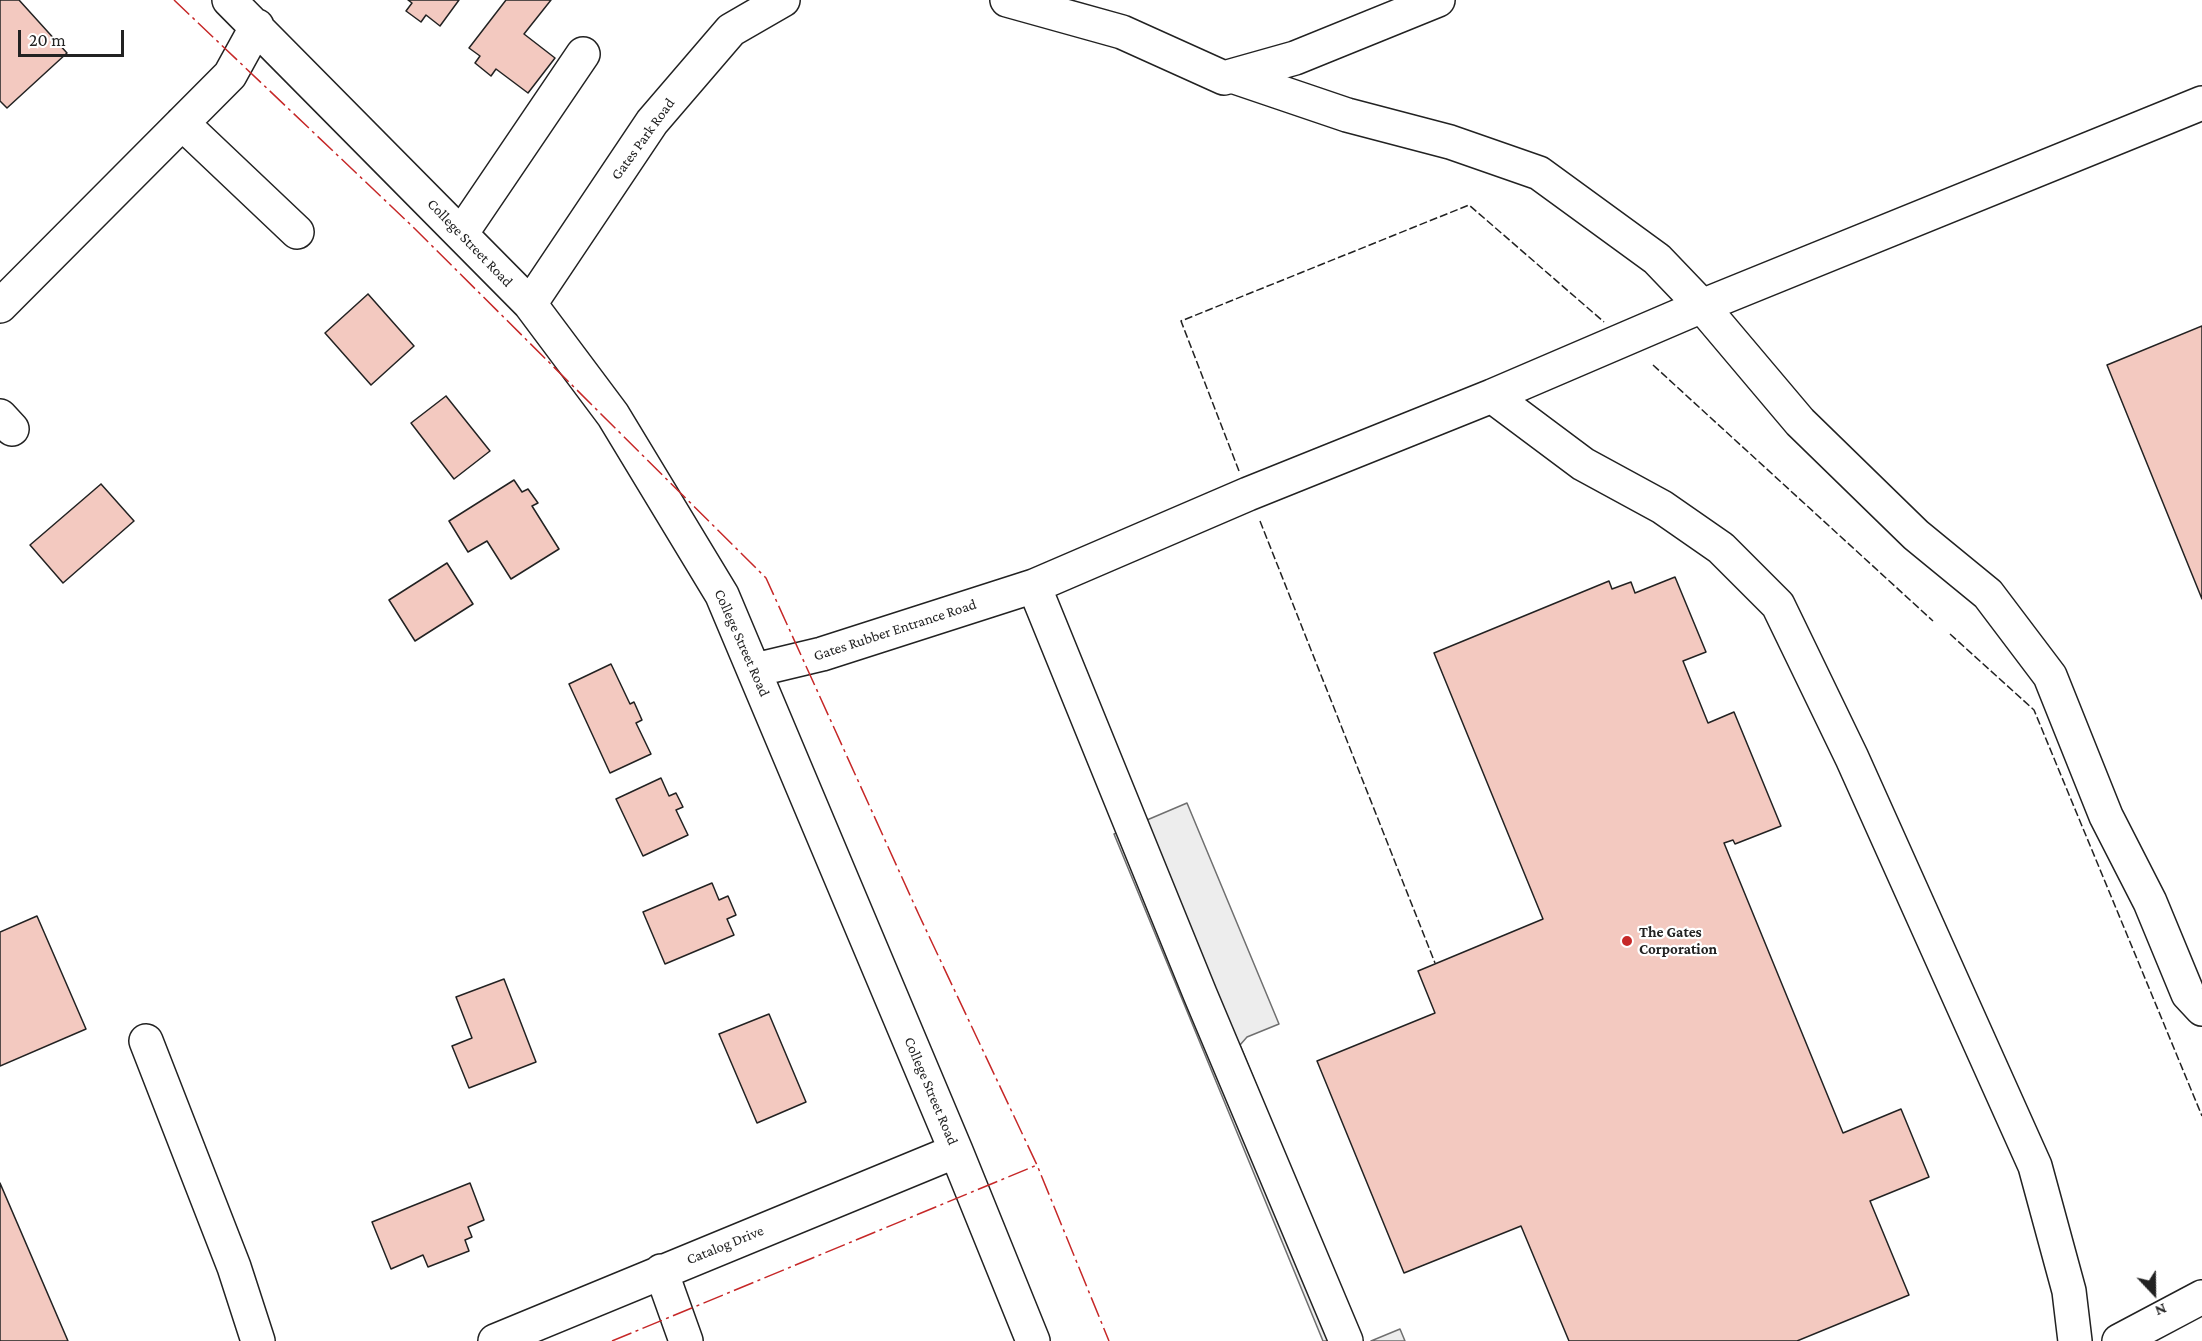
<!DOCTYPE html>
<html>
<head>
<meta charset="utf-8">
<style>
	body { margin:0 }
	#map { position:relative; width:2202px; height:1341px; overflow:hidden; background:#fff; font-family:"Crimson Pro",serif }
	canvas { display:block }
	.north { position:absolute; left:2124px; top:1263px; width:60px; height:60px; -webkit-text-stroke:4px #fff; paint-order:stroke; rotate:158deg; font-size:16px; font-weight:700; line-height:24px; text-align:center; color:#222 }
	.north::after { content:''; display:block; margin:auto; width:21px; height:27px; background:#222; clip-path:polygon(50% 0,100% 100%,50% 72%,0 100%) }
	.scale { position:absolute; left:18px; top:30px; width:106px; height:27px; box-sizing:border-box; border:3px solid #222; border-top:0; padding-left:8px; font-size:18px; line-height:21px; white-space:nowrap; color:#222; -webkit-text-stroke:4px #fff; paint-order:stroke }
</style>
</head>
<body>
<div id="map">
<canvas width="2202" height="1341"></canvas>
<div class="north">N</div>
<div class="scale">20 m</div>
</div>
<script>
const g = document.querySelector('canvas').getContext('2d');
g.lineJoin = 'round';
function paint(path, color) { g.fillStyle = color; g.fill(path, 'evenodd'); }
const toPath = rows => new Path2D(rows.map(r => 'M' + r).join(''));
function stroke(path, color, width, dash) { g.strokeStyle = color; g.lineWidth = width; g.lineCap = dash ? 'butt' : 'round'; g.setLineDash(dash || []); g.stroke(path); }
function write(font, color, halo, rows, align = 'center') {
  g.font = font + ' "Crimson Pro",serif'; g.lineWidth = 4.5; g.setLineDash([]); g.textBaseline = 'middle'; g.strokeStyle = halo; g.fillStyle = color; for (const [text, x, y, turn = 0] of rows) {
    g.save(); g.translate(x, y); g.rotate((+turn || 0) * Math.PI / 180); g.textAlign = isNaN(turn) ? turn : align; if (halo) g.strokeText(text, 0, 0); g.fillText(text, 0, 0); g.restore();
  }
}
const parking = toPath([
	[1187,803,1279,1024,1247,1037,1240,1045,1362,1341,1323,1341,1114,834,1187,803],
	[1400,1329,1405,1341,1371,1341,1400,1329]
]);
paint(parking, '#ededed');
stroke(parking, '#6f6f6f', 1.5);
const building = toPath([
	[0,0,19,0,67,53,7,108,0,101,0,0],
	[408,0,459,0,440,26,426,15,421,22,406,11,412,3,408,0],
	[506,0,551,0,524,34,555,58,528,93,496,69,491,76,475,63,480,56,469,48,506,0],
	[368,294,414,346,371,385,325,333,368,294],
	[2202,326,2202,599,2107,365,2202,326],
	[446,396,490,451,454,479,411,423,446,396],
	[514,480,522,492,528,489,538,503,532,506,559,549,511,579,487,541,468,552,449,521,514,480],
	[101,484,134,521,63,583,30,545,101,484],
	[447,563,473,604,415,641,389,600,447,563],
	[1675,577,1706,652,1683,661,1708,723,1734,712,1781,826,1735,844,1733,840,1724,843,1843,1133,1901,1109,1929,1177,1870,1201,1909,1295,1797,1341,1569,1341,1521,1226,1404,1273,1317,1061,1435,1013,1418,971,1543,919,1434,653,1609,581,1612,589,1631,582,1635,593,1675,577],
	[611,664,630,704,634,702,642,720,636,723,651,754,610,773,569,684,611,664],
	[661,778,669,796,676,793,683,807,676,810,688,835,643,856,616,799,661,778],
	[712,883,719,900,728,896,736,915,727,919,734,935,665,964,643,912,712,883],
	[37,916,86,1029,0,1066,0,932,37,916],
	[504,979,536,1062,469,1088,452,1046,472,1038,456,997,504,979],
	[769,1014,806,1102,757,1123,719,1034,769,1014],
	[0,1183,68,1341,0,1341,0,1183],
	[470,1183,484,1220,468,1227,472,1237,465,1240,469,1251,428,1267,423,1255,391,1269,372,1222,470,1183]
]);
paint(building, '#f3c9c0');
stroke(building, '#222', 1.5);
const minor = toPath([
	[229,0,530,304,613,415,722,595,956,1151,1033,1341],
	[1007,0,1122,32,1224,78,1295,58,1438,0],
	[1232,76,1347,115,1450,142,1539,173,1657,259,1702,306,1800,422,1916,535,1988,594,2050,676,2106,816,2150,902,2188,994,2202,1009],
	[182,123,297,232],
	[461,234,583,54],
	[530,304,652,122,731,30,783,0],
	[0,306,230,75,257,26],
	[1492,396,1583,464,1662,507,1721,548,1778,605,1852,758,2035,1166,2069,1291,2075,1341],
	[0,416,12,429],
	[1034,586,1200,994,1346,1341],
	[755,670,822,654,1034,586,1248,494,1492,396,1702,306,2202,103],
	[146,1041,234,1267,258,1341],
	[661,1271,686,1341],
	[495,1341,956,1151],
	[2119,1341,2202,1297]
]);
stroke(minor, '#222', 36);
stroke(minor, '#fff', 33);
stroke(toPath([
	[1653,365,1933,621],
	[1239,471,1181,321,1469,205,1604,322],
	[1260,521,1435,963],
	[1950,634,2034,710,2202,1116]
]), '#222', 1.5, [8, 3]);
stroke(toPath([
	[174,0,412,226,766,578,919,915,1037,1165,1109,1341],
	[612,1341,1037,1165]
]), '#c62828', 1.5, [21, 4.5, 3, 4.5]);
for (const [x, y, r, color] of [
	[1627,941,6,"#c62828"]
]) { const dot = new Path2D(); dot.arc(x, y, r, 0, 2 * Math.PI); g.fillStyle = color; g.fill(dot); stroke(dot, '#fff', 2); }
write('15px', '#222', '#fff', [
	["Gates Park Road",643,139,-54],
	["College Street Road",470,243,46],
	["Gates Rubber Entrance Road",895,630,-18],
	["College Street Road",742,643,66],
	["College Street Road",931,1091,67],
	["Catalog Drive",725,1245,-22]
]);
write('bold 15px', '#222', '#fff', [
	["The Gates",1639,932],
	["Corporation",1639,949]
], 'left');
</script>
</body>
</html>
